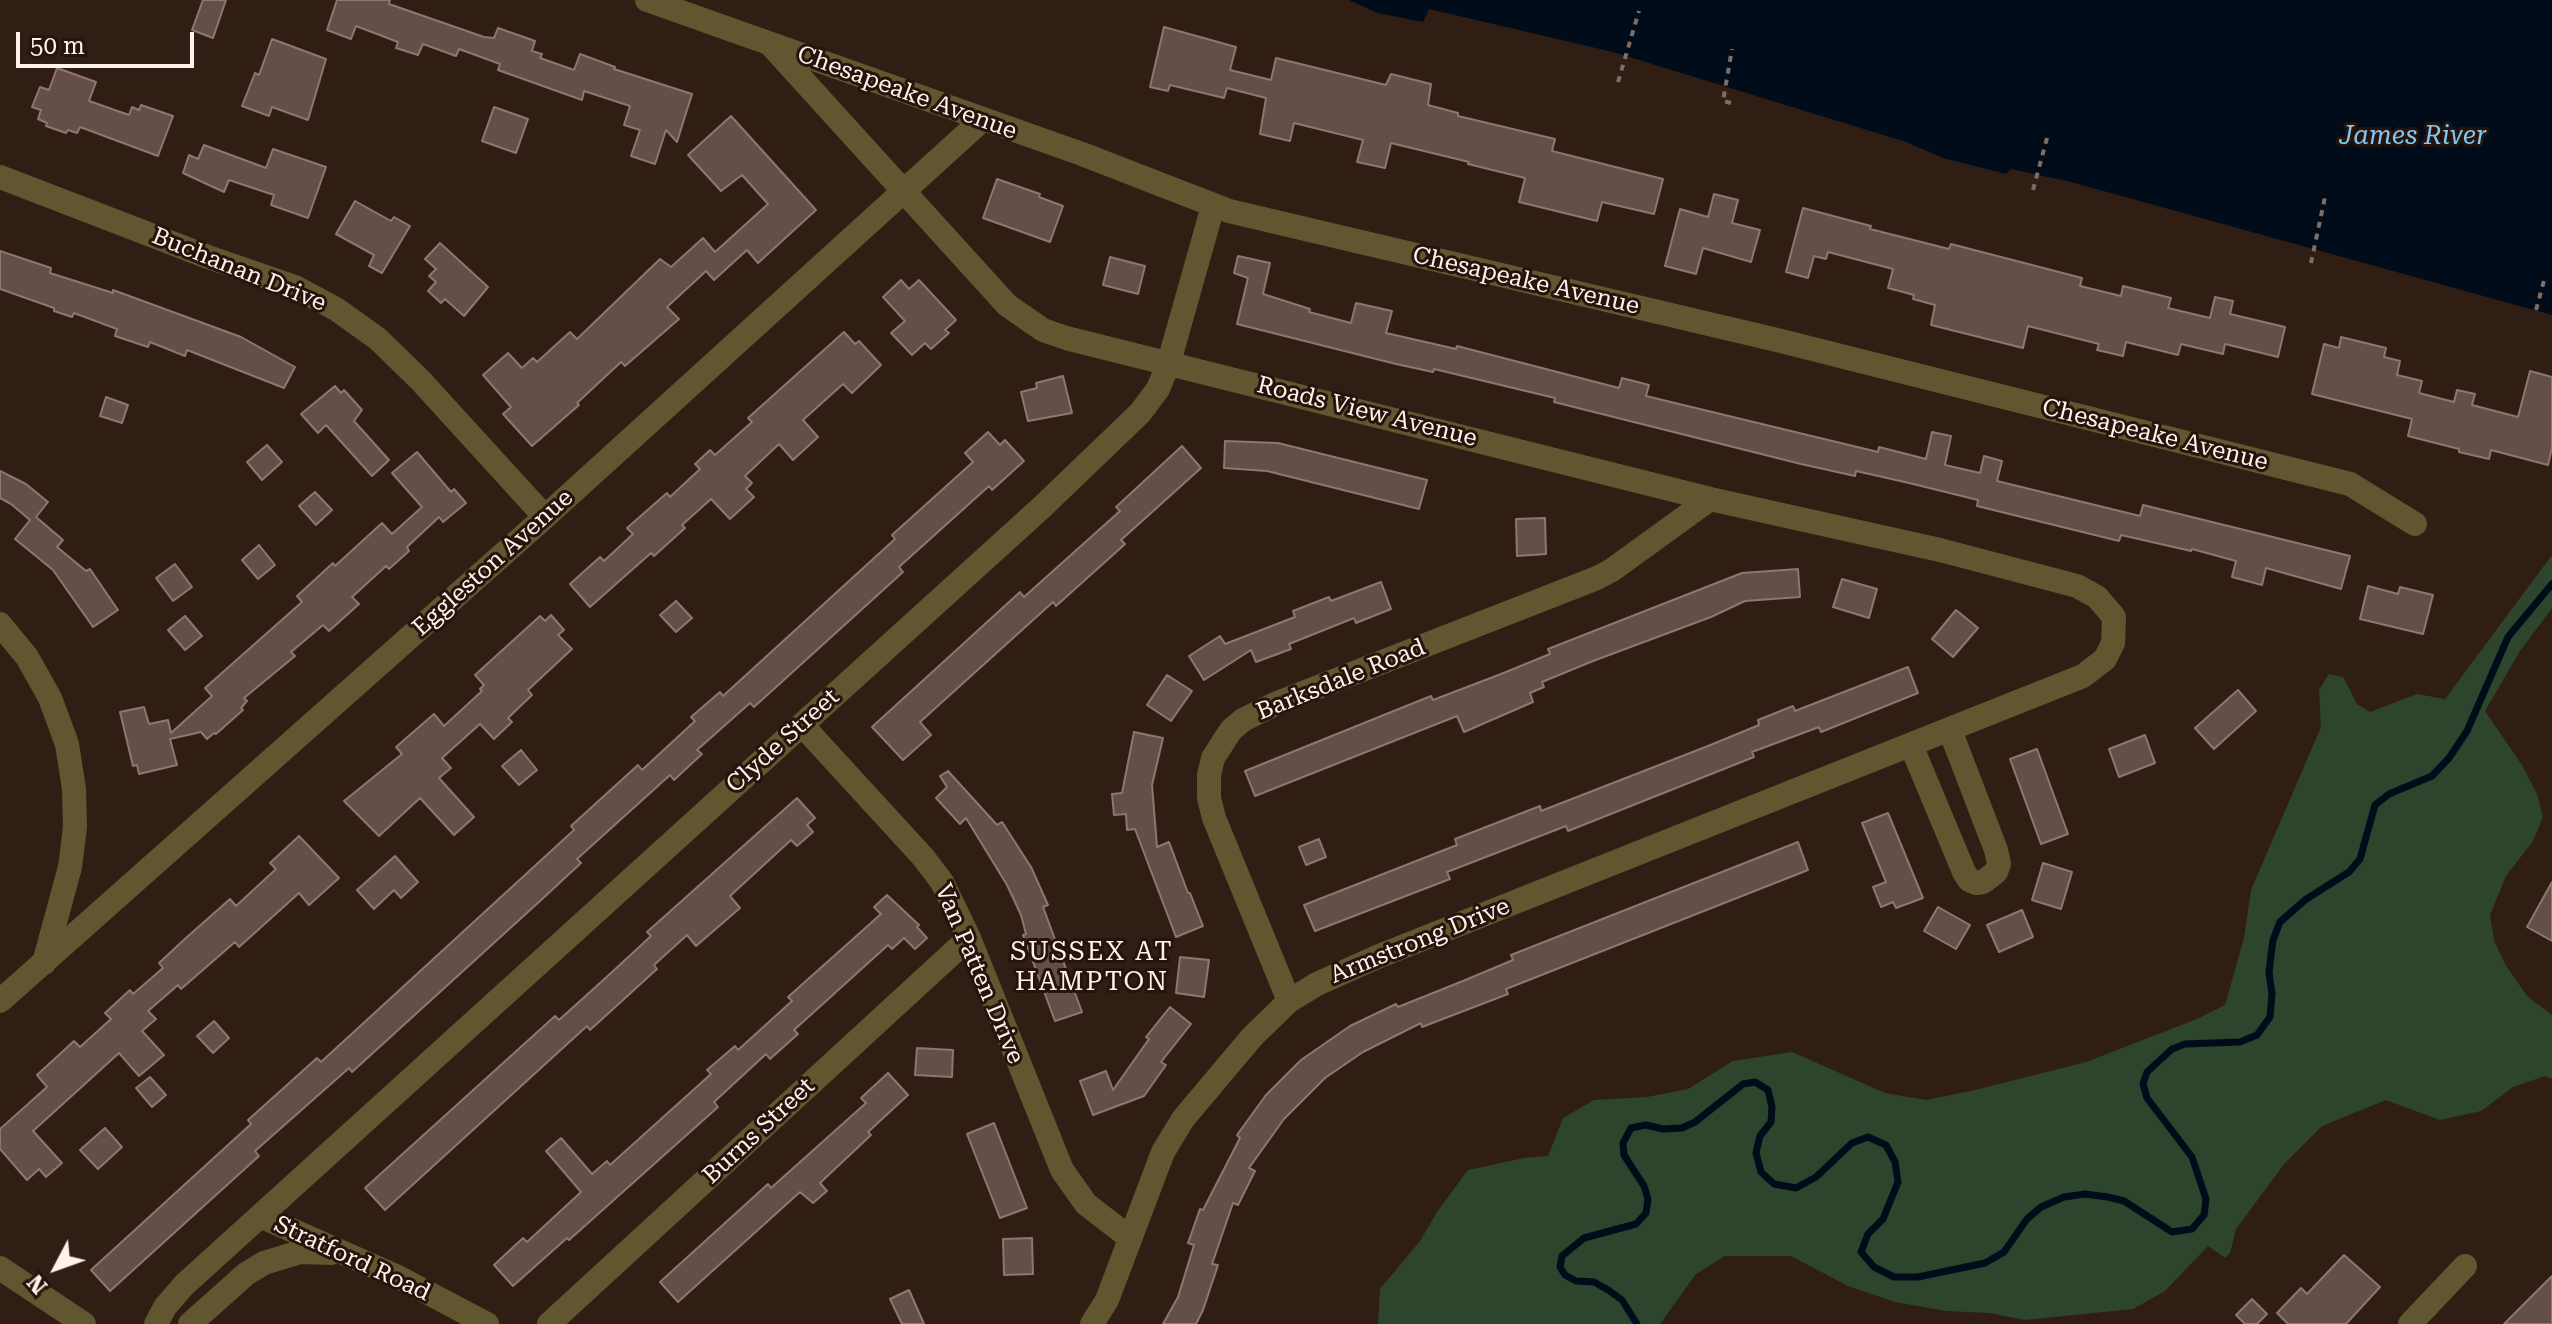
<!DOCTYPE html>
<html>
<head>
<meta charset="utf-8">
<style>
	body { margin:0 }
	#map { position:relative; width:2552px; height:1324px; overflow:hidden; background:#301e15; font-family:"Roboto Serif",serif }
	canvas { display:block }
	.north { position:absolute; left:16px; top:1228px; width:80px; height:80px; -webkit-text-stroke:6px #26140c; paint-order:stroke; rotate:229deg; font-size:22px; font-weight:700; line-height:32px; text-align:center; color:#fff1eb }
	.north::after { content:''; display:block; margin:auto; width:28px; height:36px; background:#fff1eb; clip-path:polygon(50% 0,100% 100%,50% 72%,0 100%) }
	.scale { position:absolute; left:16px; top:32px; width:178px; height:36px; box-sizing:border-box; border:4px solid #fff1eb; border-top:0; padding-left:10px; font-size:24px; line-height:28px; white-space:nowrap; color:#fff1eb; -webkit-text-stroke:6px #26140c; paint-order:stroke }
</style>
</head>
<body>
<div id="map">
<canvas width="2552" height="1324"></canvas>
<div class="north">N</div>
<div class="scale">50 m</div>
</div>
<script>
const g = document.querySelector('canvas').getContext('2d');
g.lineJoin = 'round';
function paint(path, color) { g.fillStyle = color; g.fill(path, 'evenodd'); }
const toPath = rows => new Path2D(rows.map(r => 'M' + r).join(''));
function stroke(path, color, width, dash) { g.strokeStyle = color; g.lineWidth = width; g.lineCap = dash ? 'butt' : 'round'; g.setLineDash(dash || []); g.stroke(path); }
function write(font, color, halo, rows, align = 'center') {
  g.font = font + ' "Roboto Serif",serif'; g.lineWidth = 6; g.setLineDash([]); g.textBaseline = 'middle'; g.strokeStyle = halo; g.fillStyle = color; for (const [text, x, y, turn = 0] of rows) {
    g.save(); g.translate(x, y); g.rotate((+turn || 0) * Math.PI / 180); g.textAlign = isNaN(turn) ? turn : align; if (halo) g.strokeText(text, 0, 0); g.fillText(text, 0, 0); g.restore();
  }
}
paint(toPath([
	[2552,555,2552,608,2520,651,2485,711,2522,765,2537,794,2543,817,2533,841,2506,876,2490,915,2494,940,2505,964,2527,996,2552,1015,2552,1079,2545,1076,2513,1087,2481,1111,2440,1120,2386,1100,2322,1126,2285,1163,2236,1229,2230,1253,2225,1258,2208,1246,2165,1291,2133,1309,2025,1320,1989,1313,1946,1311,1895,1302,1848,1286,1791,1256,1725,1256,1696,1274,1660,1324,1378,1324,1380,1289,1420,1241,1437,1212,1468,1170,1524,1158,1548,1156,1563,1118,1594,1100,1647,1097,1688,1089,1733,1061,1792,1052,1885,1093,1926,1100,1975,1090,2086,1062,2197,1019,2225,1005,2244,938,2251,890,2321,727,2319,690,2329,674,2343,677,2357,704,2370,712,2417,694,2445,699]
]), '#2c452c');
paint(toPath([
	[1349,0,2552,0,2552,315,2071,182,2011,169,2006,174,1943,158,1906,142,1613,52,1429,9,1423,22,1377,13]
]), '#000c19');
stroke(toPath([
	[1637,1324,1622,1300,1608,1290,1594,1282,1576,1281,1565,1275,1560,1267,1562,1256,1584,1238,1636,1224,1646,1213,1648,1199,1644,1186,1624,1155,1623,1143,1631,1128,1646,1125,1663,1129,1682,1128,1695,1122,1743,1084,1755,1082,1768,1090,1772,1107,1771,1122,1760,1136,1756,1153,1761,1172,1774,1184,1796,1188,1816,1177,1852,1143,1868,1137,1886,1145,1895,1162,1898,1182,1883,1219,1868,1234,1861,1252,1874,1267,1894,1277,1918,1277,1985,1263,2004,1252,2027,1219,2041,1207,2064,1197,2085,1194,2108,1197,2124,1201,2172,1232,2192,1229,2204,1215,2206,1199,2192,1157,2147,1098,2143,1084,2147,1072,2172,1049,2185,1044,2240,1042,2257,1035,2270,1017,2272,994,2269,973,2271,955,2273,940,2280,922,2305,900,2349,872,2360,859,2375,805,2389,794,2432,776,2449,758,2467,731,2508,637,2552,584]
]), '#000c19', 7);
const building = toPath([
	[203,0,226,0,213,38,192,30,203,0],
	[337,0,390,0,389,4,484,37,494,38,498,28,535,41,532,51,542,54,540,58,574,70,580,54,615,67,614,69,692,94,677,142,666,130,655,164,631,156,640,130,624,125,630,106,584,91,582,100,498,70,500,64,459,49,456,56,423,44,418,55,396,48,398,42,356,26,351,39,327,30,337,0],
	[1164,27,1236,47,1230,70,1271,80,1276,58,1386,85,1391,74,1431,84,1428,105,1458,113,1458,116,1555,139,1552,151,1663,179,1654,214,1602,202,1597,221,1519,202,1525,178,1468,164,1469,162,1391,143,1385,168,1357,162,1363,140,1294,123,1290,141,1260,134,1266,98,1227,88,1224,98,1170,85,1168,91,1150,87,1164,27],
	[272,39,326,59,308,120,272,107,269,116,242,106,255,73,259,75,272,39],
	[57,68,96,82,89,101,129,115,132,107,139,110,141,105,173,116,158,156,80,127,77,133,68,130,66,133,46,126,47,123,38,119,41,110,32,107,40,87,49,90,57,68],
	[494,107,528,119,516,153,482,141,494,107],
	[731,116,816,210,758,263,747,250,714,280,706,271,667,307,679,319,625,366,621,362,577,403,579,405,532,446,503,414,511,407,483,375,508,353,522,368,533,358,537,362,570,332,577,339,660,259,671,267,703,238,715,252,768,204,742,175,721,191,688,155,731,116],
	[204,145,266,168,273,149,326,167,308,218,271,205,274,195,229,180,224,192,183,173,189,155,198,159,204,145],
	[997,179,1040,194,1039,197,1063,206,1050,242,983,218,997,179],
	[1714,194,1738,200,1732,223,1760,230,1751,262,1703,248,1696,274,1665,266,1680,209,1708,217,1714,194],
	[355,201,391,221,394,217,410,226,382,273,369,266,374,255,336,234,355,201],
	[1803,208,1871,226,1870,229,1949,249,1951,244,2082,278,2080,286,2121,296,2123,286,2171,298,2168,308,2210,318,2215,297,2233,301,2230,314,2285,327,2278,357,2225,344,2223,354,2181,344,2178,355,2126,342,2123,356,2097,350,2099,344,2028,326,2023,348,1931,325,1935,305,1913,299,1914,295,1888,288,1893,269,1828,252,1826,259,1814,256,1808,278,1786,272,1803,208],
	[440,243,488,287,464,316,445,299,441,303,428,291,436,282,429,276,436,269,425,259,440,243],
	[0,251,51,268,50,273,113,293,113,290,241,337,295,367,284,388,187,350,185,356,150,342,148,347,115,336,117,329,74,313,72,317,54,311,54,308,0,289,0,251],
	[1238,256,1270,263,1263,294,1310,309,1309,312,1351,323,1356,303,1392,311,1386,333,1456,349,1457,346,1619,388,1622,378,1649,385,1646,396,1878,452,1879,447,1926,459,1932,432,1951,436,1945,465,1980,473,1984,456,2002,461,1997,481,2140,516,2143,505,2350,556,2341,589,2266,568,2262,585,2232,577,2236,561,2192,549,2191,551,2121,535,2119,541,1977,506,1978,500,1909,483,1856,471,1855,476,1801,464,1554,402,1555,398,1434,369,1433,372,1396,364,1237,324,1248,278,1234,273,1238,256],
	[1110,257,1145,266,1138,294,1103,285,1110,257],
	[901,280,909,289,919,280,956,320,945,330,949,333,931,349,925,343,912,355,891,333,905,321,883,297,901,280],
	[844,332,855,344,859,341,881,365,852,393,843,384,803,420,818,437,793,460,779,444,745,476,752,483,746,489,754,497,730,519,711,499,682,525,685,528,654,556,651,553,590,607,570,584,600,557,604,561,633,534,627,528,667,493,670,497,700,469,695,464,710,450,715,455,752,422,748,418,844,332],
	[2341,337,2386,348,2384,357,2400,361,2397,375,2422,381,2419,393,2454,402,2457,390,2475,394,2472,405,2518,417,2530,371,2552,377,2552,448,2548,465,2491,450,2489,459,2459,452,2459,449,2408,436,2412,419,2312,394,2324,344,2339,348,2341,337],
	[1063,376,1072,413,1028,421,1021,392,1037,388,1036,383,1063,376],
	[335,386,341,393,344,390,362,410,354,421,389,460,372,476,326,425,318,433,301,414,335,386],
	[106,397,128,405,122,423,100,416,106,397],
	[988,432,1000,445,1005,440,1024,461,992,490,989,486,899,567,903,572,754,707,750,703,697,750,702,754,674,780,670,775,577,859,581,863,540,901,352,1072,349,1068,255,1151,259,1156,110,1291,91,1270,251,1124,248,1120,317,1058,321,1062,574,830,571,826,638,765,642,770,695,721,691,717,720,692,723,696,895,539,892,535,973,462,965,453,988,432],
	[1225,441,1278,443,1427,480,1419,509,1267,471,1224,468,1225,441],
	[267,445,282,462,262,480,247,462,267,445],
	[1182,446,1201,468,1121,540,1125,544,1056,606,1053,602,920,722,931,735,903,760,872,727,1020,592,1024,597,1120,511,1116,507,1182,446],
	[417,452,451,492,454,489,466,503,443,522,439,517,407,547,409,551,389,569,386,566,352,597,359,604,329,631,323,625,291,652,295,656,244,698,247,701,241,708,243,710,216,734,214,733,207,739,201,732,170,739,177,765,139,774,137,765,133,766,120,712,144,707,149,724,168,720,171,733,212,696,205,688,302,602,297,596,333,563,335,566,382,523,392,534,422,507,392,473,417,452],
	[0,471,26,484,48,502,36,517,63,540,57,547,86,571,90,569,118,610,93,627,53,570,15,539,30,520,11,504,0,498,0,471],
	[315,492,332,510,316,525,299,506,315,492],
	[1545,518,1546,554,1517,556,1516,519,1545,518],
	[259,545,275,565,258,579,242,560,259,545],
	[175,564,192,587,173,601,156,578,175,564],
	[1798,569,1800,597,1745,601,1711,617,1593,661,1542,682,1544,687,1530,693,1533,702,1464,732,1457,716,1255,796,1245,771,1431,696,1433,700,1501,674,1550,654,1548,649,1742,573,1798,569],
	[1842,579,1877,589,1869,618,1833,607,1842,579],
	[1381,582,1391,609,1356,623,1354,618,1289,644,1291,649,1256,662,1251,650,1204,680,1189,656,1220,636,1225,644,1295,617,1293,611,1329,597,1331,601,1381,582],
	[2368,586,2398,594,2400,587,2433,595,2423,634,2360,619,2368,586],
	[676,601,692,618,676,632,660,615,676,601],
	[1956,610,1978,628,1953,657,1932,639,1956,610],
	[551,615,564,630,558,635,572,649,528,690,532,695,508,718,512,722,494,739,480,724,442,758,451,768,439,778,474,817,454,835,420,798,379,836,344,801,402,754,396,747,434,714,444,726,482,691,480,689,484,685,475,675,540,616,545,621,551,615],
	[185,616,202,636,185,650,168,630,185,616],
	[1908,667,1918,693,1821,732,1819,727,1752,752,1754,757,1568,831,1566,826,1447,872,1450,879,1315,931,1304,905,1457,845,1455,839,1504,820,1540,806,1541,811,1708,746,1759,725,1758,720,1793,706,1795,711,1908,667],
	[1167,675,1192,691,1171,721,1147,705,1167,675],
	[2238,690,2256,711,2214,749,2195,728,2238,690],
	[1134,732,1163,738,1152,785,1157,847,1169,842,1188,893,1190,893,1203,926,1176,937,1135,829,1127,830,1126,814,1114,815,1112,794,1122,793,1134,732],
	[2145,735,2155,763,2119,777,2109,749,2145,735],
	[2037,749,2068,834,2041,844,2010,759,2037,749],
	[521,750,537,770,519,785,502,766,521,750],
	[948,771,997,825,1002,822,1031,867,1048,905,1043,907,1082,1012,1055,1021,1023,935,1026,934,1021,915,1007,885,966,818,960,824,936,798,947,787,940,776,948,771],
	[797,798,815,818,807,825,813,832,797,846,791,840,730,896,740,908,696,946,687,935,654,965,657,969,590,1030,587,1026,385,1210,365,1188,555,1016,559,1020,611,973,651,936,647,932,797,798],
	[1888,813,1923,898,1896,908,1893,902,1881,907,1873,887,1886,882,1862,823,1888,813],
	[299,836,339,878,309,905,299,893,239,947,235,942,181,989,178,985,148,1011,156,1019,142,1031,164,1055,139,1076,119,1053,33,1131,62,1163,46,1177,39,1169,27,1180,0,1149,0,1129,47,1087,37,1075,74,1041,80,1047,111,1019,105,1013,130,990,133,994,163,968,159,963,187,937,230,899,236,906,276,869,270,863,299,836],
	[1319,839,1326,857,1306,865,1299,847,1319,839],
	[1798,842,1808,870,1506,989,1508,994,1422,1027,1421,1023,1363,1052,1325,1078,1284,1119,1249,1168,1255,1171,1238,1205,1233,1203,1212,1264,1218,1265,1203,1310,1196,1324,1163,1324,1178,1297,1194,1245,1188,1243,1200,1209,1203,1210,1240,1138,1237,1135,1266,1095,1301,1060,1350,1026,1396,1004,1398,1007,1463,981,1513,960,1511,955,1798,842],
	[395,856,418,882,401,898,394,890,374,909,357,890,395,856],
	[2043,863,2072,872,2061,909,2032,900,2043,863],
	[2552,882,2552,941,2527,927,2552,882],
	[887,895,919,925,917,927,927,938,915,949,904,938,892,949,888,945,794,1030,798,1034,770,1059,766,1054,714,1102,718,1107,569,1240,567,1238,513,1286,494,1265,523,1238,527,1242,581,1192,546,1151,561,1138,592,1174,607,1161,610,1165,711,1074,707,1070,735,1046,738,1050,792,1001,788,997,881,914,874,907,887,895],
	[1938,907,1970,925,1956,949,1924,931,1938,907],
	[2022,910,2033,937,1999,952,1987,925,2022,910],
	[1180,957,1209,960,1204,997,1176,993,1180,957],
	[1170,1007,1191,1024,1161,1062,1166,1065,1144,1096,1093,1115,1080,1081,1106,1071,1113,1090,1149,1039,1146,1037,1170,1007],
	[214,1021,229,1038,213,1053,197,1036,214,1021],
	[917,1048,953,1050,952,1077,915,1075,917,1048],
	[888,1073,908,1095,868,1132,871,1135,820,1183,827,1191,813,1203,800,1192,678,1302,660,1282,768,1184,771,1188,866,1103,861,1098,888,1073],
	[150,1077,166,1095,152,1107,136,1088,150,1077],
	[994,1123,1027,1208,1000,1218,967,1134,994,1123],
	[105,1128,122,1147,98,1169,80,1150,105,1128],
	[1032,1238,1033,1274,1004,1275,1003,1239,1032,1238],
	[2344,1255,2380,1287,2346,1324,2288,1324,2277,1313,2301,1288,2307,1294,2344,1255],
	[2552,1276,2552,1324,2504,1324,2552,1276],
	[909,1290,924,1324,902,1324,890,1299,909,1290],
	[2252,1299,2267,1314,2257,1324,2245,1324,2236,1315,2252,1299]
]);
paint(building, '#654d48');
stroke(building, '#8f766f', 2);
stroke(toPath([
	[1618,82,1639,11],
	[1731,103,1723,101,1732,49],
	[2033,190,2047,138],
	[2311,263,2325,197],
	[2536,310,2545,277]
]), '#7d6d65', 4, [6, 6]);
stroke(toPath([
	[647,0,1082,154,1229,211,1777,340,2350,484,2415,524],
	[770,44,1007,305,1043,330,1066,338,1710,499,1940,550,2077,586,2097,597,2114,617,2113,643,2105,659,2083,676,1377,957,1317,984,1289,1001,1252,1037,1183,1119,1163,1152,1107,1300,1092,1324],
	[0,177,208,257,295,287,336,309,378,339,421,381,545,517],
	[0,624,27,657,50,698,67,744,74,789,75,827,70,867,44,963],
	[802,725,923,857,942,882,969,938,1062,1170,1086,1204,1130,1238],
	[1911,745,1964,872,1969,880,1976,883,1983,882,1996,872,1999,864,1996,850,1950,730],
	[0,1001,545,517,982,120],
	[1289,1001,1214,818,1209,798,1209,775,1213,758,1231,730,1243,720,1275,704,1597,578,1612,570,1710,499],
	[260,1216,400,1278,487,1324],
	[0,1268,84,1324],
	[156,1324,165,1307,184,1285,1041,508,1140,413,1158,389,1169,362,1213,206],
	[190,1324,246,1274,264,1263,300,1252,331,1253],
	[549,1324,969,938],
	[2410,1324,2465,1266]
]), '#61562f', 24);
write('24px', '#fff1eb', '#26140c', [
	["Chesapeake Avenue",907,93,20],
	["Buchanan Drive",239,270,22],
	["Chesapeake Avenue",1526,281,13],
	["Roads View Avenue",1367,412,14],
	["Chesapeake Avenue",2155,435,14],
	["Eggleston Avenue",493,563,-42],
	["Barksdale Road",1341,680,-22],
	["Clyde Street",783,741,-42],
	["Armstrong Drive",1420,941,-22],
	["Van Patten Drive",979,974,67],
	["Burns Street",759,1131,-43],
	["Stratford Road",352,1259,25]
]);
write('italic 26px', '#7fc9f7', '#26140c', [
	["James River",2413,136]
]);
g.letterSpacing = '2px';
write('26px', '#fff1eb', '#26140c', [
	["SUSSEX AT",1092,952],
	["HAMPTON",1092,982]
]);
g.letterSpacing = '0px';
</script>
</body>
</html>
